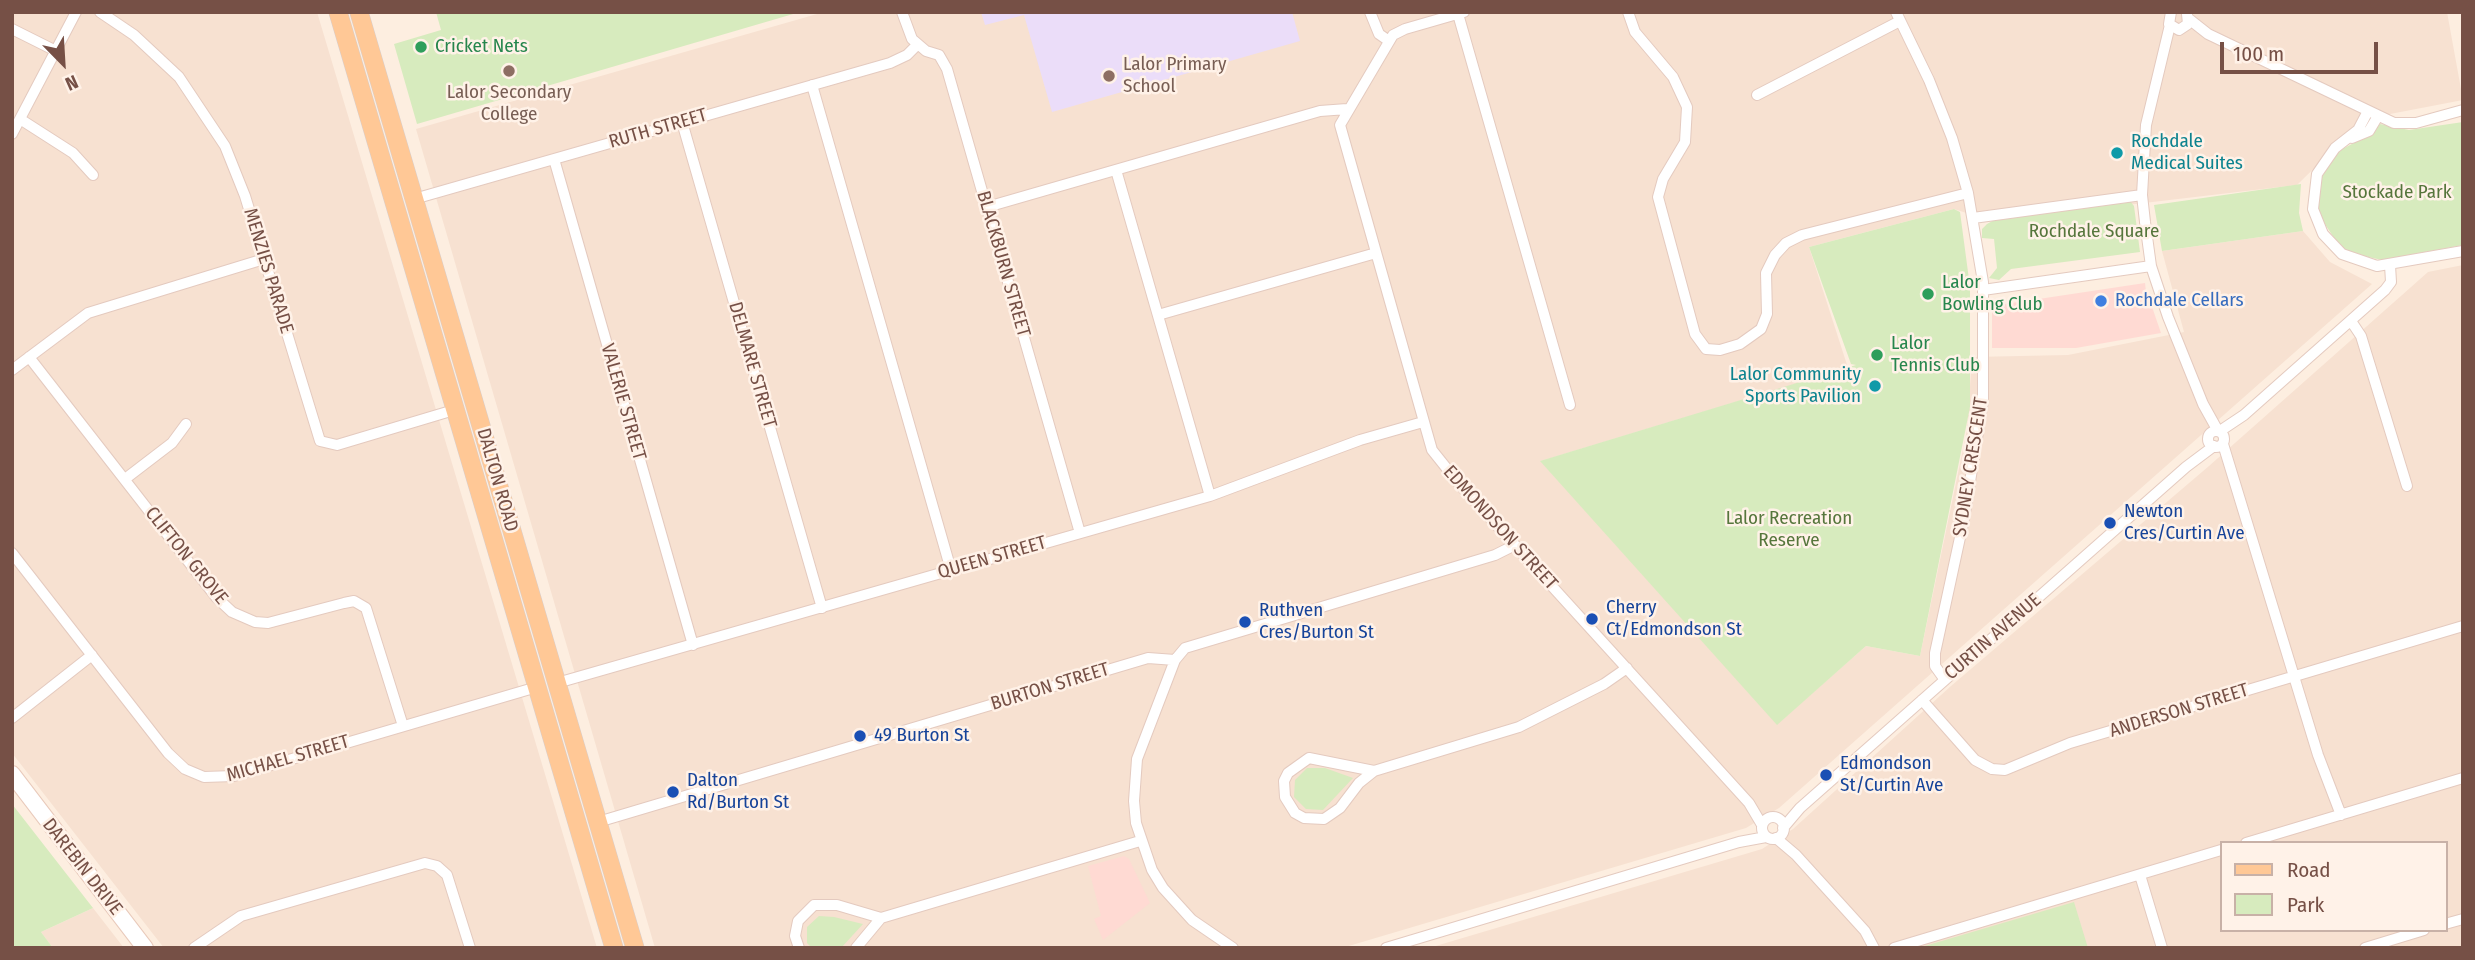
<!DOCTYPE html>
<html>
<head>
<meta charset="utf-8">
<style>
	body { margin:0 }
	#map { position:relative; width:2475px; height:960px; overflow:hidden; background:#fdeee0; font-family:"Fira Sans Condensed",sans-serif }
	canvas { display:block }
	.frame { position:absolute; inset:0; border:14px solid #765046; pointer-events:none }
	.legend { position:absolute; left:2220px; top:841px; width:228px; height:91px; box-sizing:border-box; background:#fff2e8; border:2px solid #c8b1a7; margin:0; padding:9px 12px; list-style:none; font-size:21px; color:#765046 }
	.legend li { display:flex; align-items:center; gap:14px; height:35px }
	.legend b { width:35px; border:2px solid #c8b1a7 }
	.north { position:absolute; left:28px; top:28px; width:70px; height:70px; -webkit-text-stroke:5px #fff2e8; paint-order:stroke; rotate:156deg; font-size:19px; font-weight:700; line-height:28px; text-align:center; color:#765046 }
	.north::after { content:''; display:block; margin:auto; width:24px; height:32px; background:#765046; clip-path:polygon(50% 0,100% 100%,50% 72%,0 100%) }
	.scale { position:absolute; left:2220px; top:42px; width:158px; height:32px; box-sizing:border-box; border:4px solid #765046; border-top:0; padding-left:9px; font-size:21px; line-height:24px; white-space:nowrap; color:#765046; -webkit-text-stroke:5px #fff2e8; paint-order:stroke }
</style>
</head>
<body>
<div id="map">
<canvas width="2475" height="960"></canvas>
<div class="frame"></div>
<ul class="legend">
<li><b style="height:9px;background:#ffc896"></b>Road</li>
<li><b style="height:19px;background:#d7ebbe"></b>Park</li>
</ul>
<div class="north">N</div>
<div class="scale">100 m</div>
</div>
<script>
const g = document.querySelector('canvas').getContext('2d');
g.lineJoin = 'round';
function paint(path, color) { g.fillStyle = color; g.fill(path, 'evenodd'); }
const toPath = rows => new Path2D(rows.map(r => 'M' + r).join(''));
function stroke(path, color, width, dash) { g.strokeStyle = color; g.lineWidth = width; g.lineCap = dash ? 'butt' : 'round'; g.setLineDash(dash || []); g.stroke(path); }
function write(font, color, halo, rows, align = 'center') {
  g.font = font + ' "Fira Sans Condensed",sans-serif'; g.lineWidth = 5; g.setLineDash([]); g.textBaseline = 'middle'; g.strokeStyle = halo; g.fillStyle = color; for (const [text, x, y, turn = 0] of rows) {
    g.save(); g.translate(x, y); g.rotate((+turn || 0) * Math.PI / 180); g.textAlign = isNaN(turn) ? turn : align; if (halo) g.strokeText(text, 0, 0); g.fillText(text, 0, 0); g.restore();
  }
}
paint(toPath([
	[12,12,317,12,597,948,164,948,12,753],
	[824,12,2447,12,2463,100,2364,119,2297,185,1991,221,1954,209,1809,247,1848,368,1541,461,1777,724,1866,646,1920,656,1967,430,1972,357,2068,355,2184,332,2162,251,2303,231,2330,262,2372,284,1779,808,1746,828,1342,948,655,948,416,129],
	[2463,265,2463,948,1429,948,1762,849,1793,829,1951,686,2209,466,2428,272],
	[2221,843,2445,843,2445,930,2221,930],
	[93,908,124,948,53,948,41,932]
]), '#f7e1d1');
paint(toPath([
	[2145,283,2147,301,2150,301,2161,333,2076,348,1992,348,1992,306],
	[1124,856,1129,859,1150,903,1103,940,1094,919,1101,916,1088,866]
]), '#ffdad3');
paint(toPath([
	[981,12,1292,12,1300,41,1052,112,1024,15,985,25]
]), '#ebddf9');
paint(toPath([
	[436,12,800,12,417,124,394,44,441,30],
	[2463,122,2463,245,2382,260,2350,253,2339,245,2322,220,2317,206,2317,188,2323,169,2335,153,2365,137,2380,124,2409,130],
	[2301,184,2299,213,2303,231,2162,251,2154,205],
	[2130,201,2134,206,2140,252,2011,269,1999,280,1989,278,1997,268,1994,239,1982,238,1982,229,1987,224,1996,219],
	[1954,209,1960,212,1970,287,1970,407,1920,656,1866,646,1777,725,1540,461,1856,365,1851,364,1809,247],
	[1307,768,1325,768,1353,778,1323,810,1306,809,1294,797,1295,780],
	[12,804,93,908,41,932,53,948,12,948],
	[2074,902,2088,948,1918,948],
	[819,916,834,917,863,924,841,948,812,948,807,943,807,927]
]), '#d7ebbe');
const street = toPath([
	[100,12,134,35,179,77,225,146,245,196,320,441,337,445,454,410],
	[902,12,912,39,926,51,939,55,947,69,1080,533],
	[1370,12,1379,34,1389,41],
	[1464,12,1405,29,1393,35,1340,125,1432,450,1460,485,1749,803,1762,825],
	[1628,12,1635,32,1673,77,1687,107,1685,142,1663,179,1658,197,1695,334,1706,349,1720,350,1740,344,1761,329,1767,314,1766,273,1775,255,1786,243,1802,235,1968,193],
	[1896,12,1929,80,1952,138,1968,193,1983,282,1983,401,1964,519,1935,653,1935,666,1945,680],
	[2171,12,2169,24,2179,30,2188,24,2187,14],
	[1458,14,1570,405],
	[2189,19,2208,34,2394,123,2416,123,2463,110],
	[2170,25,2146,125,2142,195,2145,222,2151,266,2168,317,2203,404,2218,431],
	[12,29,56,51],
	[812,85,951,570],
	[1757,95,1900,21],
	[2368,111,2358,130,2335,148,2317,174,2313,209,2323,234,2342,254,2377,266,2463,251],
	[20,119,73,153,93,175],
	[682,122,822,608],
	[12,134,76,12],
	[2352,138,2369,131,2378,116],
	[554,159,693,645],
	[1116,170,1210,496],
	[414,199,890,63,907,55,917,45],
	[987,207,1320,111,1347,109],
	[1973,218,2142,195],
	[1983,290,2151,266],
	[1158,315,1376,253],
	[2351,321,2361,336,2407,486],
	[29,357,216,597,232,612,255,622,268,623,344,603,354,601,366,608,403,726],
	[12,370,88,313,264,259],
	'2208 439a8 8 0 1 1 16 0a8 8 0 1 1-16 0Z',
	[2220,431,2244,415,2385,290,2391,282,2390,265],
	[2223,444,2318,755,2341,815],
	[125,479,172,443,186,424],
	[12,553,168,753,185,769,204,777,234,776,537,687],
	[1175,660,1137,759,1134,801,1136,823,1152,870,1163,888,1192,920,1233,948],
	[557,683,1210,496,1360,440,1423,422],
	[1922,700,1975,760,1992,769,2005,770,2070,743,2463,626],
	[12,718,92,655],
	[1374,771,1309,758,1288,773,1284,781,1285,797,1295,813,1304,818,1324,819,1340,808,1359,783,1374,771,1519,727,1604,684,1627,668],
	'1762 828a11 11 0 1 1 22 0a11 11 0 1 1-22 0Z',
	[598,822,1148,658,1175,660,1185,648,1495,555,1515,545],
	[1783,828,1800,808,2186,467,2214,446],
	[1776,838,1796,855,1865,931,1874,948],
	[2246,843,2463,778],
	[2140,875,2162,948],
	[2445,924,2463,919],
	[194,948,241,916,425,863,437,866,447,875,470,948],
	[799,948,795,936,798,921,814,905,837,905,881,918],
	[856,948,881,918,1140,841],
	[1386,948,1739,842,1766,837],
	[1894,948,2221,850],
	[2365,948,2424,930]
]);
const secondary = toPath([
	[12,774,145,948]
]);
const primary = toPath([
	[338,12,614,948],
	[359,12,635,948]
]);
stroke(street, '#e4cabf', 12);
stroke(secondary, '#e9cabb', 18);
stroke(primary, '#d9cecb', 19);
stroke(street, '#fff', 10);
stroke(secondary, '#fff', 16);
stroke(primary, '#ffc896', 18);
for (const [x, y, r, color] of [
	[421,47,7,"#2e9e5b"],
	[509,71,7,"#8d6e63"],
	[1109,76,7,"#8d6e63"],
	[2117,153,7,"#0f9aa8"],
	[1928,294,7,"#2e9e5b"],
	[2101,301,7,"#3f7fe0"],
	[1877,355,7,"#2e9e5b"],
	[1875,386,7,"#0f9aa8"],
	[2110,523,7,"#1a4fb4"],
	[1592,619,7,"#1a4fb4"],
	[1245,622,7,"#1a4fb4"],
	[860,736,7,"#1a4fb4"],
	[1826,775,7,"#1a4fb4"],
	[673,792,7,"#1a4fb4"]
]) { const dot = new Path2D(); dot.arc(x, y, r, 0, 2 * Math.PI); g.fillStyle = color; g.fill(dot); stroke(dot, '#fff2e8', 2.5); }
write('19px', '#27864d', '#fff2e8', [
	["Cricket Nets",435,47],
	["Lalor",1942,283],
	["Bowling Club",1942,305],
	["Lalor",1891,344],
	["Tennis Club",1891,366]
], 'left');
write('19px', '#785e54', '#fff2e8', [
	["Lalor Primary",1123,65],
	["School",1123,87],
	["Lalor Secondary",509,93,"center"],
	["College",509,115,"center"]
], 'left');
write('19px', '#765046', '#fff2e8', [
	["RUTH STREET",658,129,-16],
	["BLACKBURN STREET",1003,264,74],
	["MENZIES PARADE",268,271,73],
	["DELMARE STREET",752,365,74],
	["VALERIE STREET",623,402,74],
	["SYDNEY CRESCENT",1971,467,-81],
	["DALTON ROAD",497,480,74],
	["EDMONDSON STREET",1500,528,48],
	["CLIFTON GROVE",186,556,51],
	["QUEEN STREET",992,558,-16],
	["CURTIN AVENUE",1993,637,-41],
	["BURTON STREET",1050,687,-17],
	["ANDERSON STREET",2179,711,-17],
	["MICHAEL STREET",288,759,-16],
	["DAREBIN DRIVE",82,867,52]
]);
write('19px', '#0d838f', '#fff2e8', [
	["Rochdale",2131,142],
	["Medical Suites",2131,164],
	["Lalor Community",1861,375,"right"],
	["Sports Pavilion",1861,397,"right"]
], 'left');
write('19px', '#56763c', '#fff2e8', [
	["Stockade Park",2397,193],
	["Rochdale Square",2094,232],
	["Lalor Recreation",1789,519],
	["Reserve",1789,541]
]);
write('19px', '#366cbe', '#fff2e8', [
	["Rochdale Cellars",2115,301]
], 'left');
write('19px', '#164399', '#fff2e8', [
	["Newton",2124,512],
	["Cres/Curtin Ave",2124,534],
	["Cherry",1606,608],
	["Ct/Edmondson St",1606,630],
	["Ruthven",1259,611],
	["Cres/Burton St",1259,633],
	["49 Burton St",874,736],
	["Edmondson",1840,764],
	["St/Curtin Ave",1840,786],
	["Dalton",687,781],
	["Rd/Burton St",687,803]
], 'left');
</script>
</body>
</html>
